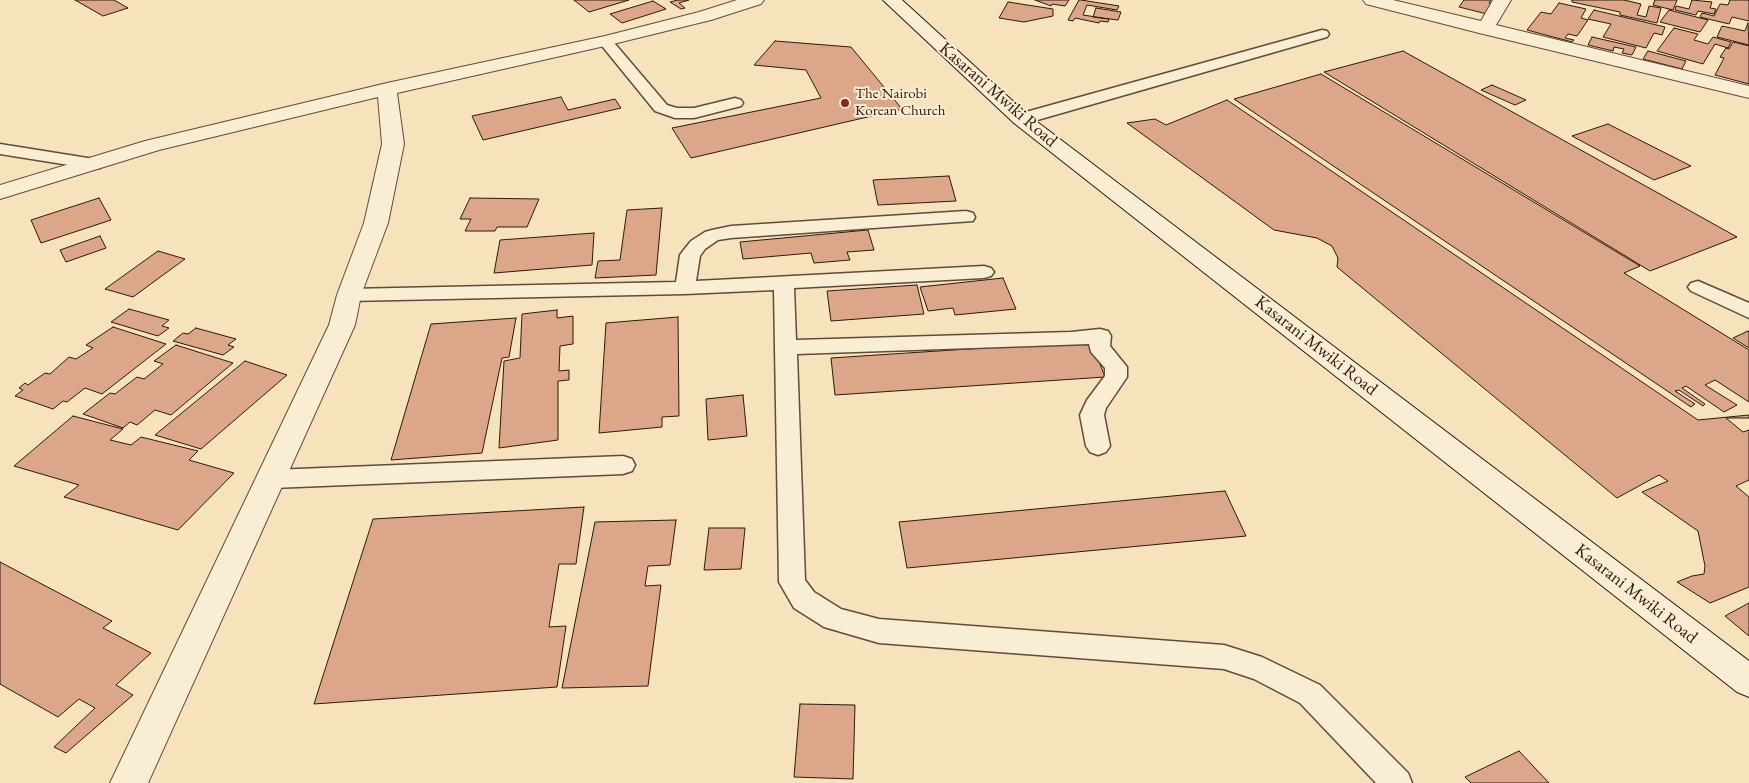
<!DOCTYPE html>
<html>
<head>
<meta charset="utf-8">
<style>
	body { margin:0 }
	canvas { display:block; background:#f6e3bc }
</style>
</head>
<body>
<canvas width="1749" height="783"></canvas>
<script>
const g = document.querySelector('canvas').getContext('2d');
g.lineJoin = 'round';
function paint(path, color) { g.fillStyle = color; g.fill(path, 'evenodd'); }
const toPath = rows => new Path2D(rows.map(r => 'M' + r).join(''));
function stroke(path, color, width, dash) { g.strokeStyle = color; g.lineWidth = width; g.lineCap = dash ? 'butt' : 'round'; g.setLineDash(dash || []); g.stroke(path); }
function write(font, color, halo, rows, align = 'center') {
  g.font = font + ' "EB Garamond",serif'; g.lineWidth = 4; g.setLineDash([]); g.textBaseline = 'middle'; g.strokeStyle = halo; g.fillStyle = color; for (const [text, x, y, turn = 0] of rows) {
    g.save(); g.translate(x, y); g.rotate((+turn || 0) * Math.PI / 180); g.textAlign = isNaN(turn) ? turn : align; if (halo) g.strokeText(text, 0, 0); g.fillText(text, 0, 0); g.restore();
  }
}
const building = toPath([
	[75,0,114,0,128,8,103,16,75,0],
	[574,0,629,0,589,12,574,0],
	[678,0,689,0,679,3,685,8,681,9,670,2,678,0],
	[1035,0,1069,0,1065,6,1052,4,1051,6,1035,0],
	[1079,0,1081,0,1119,6,1117,10,1087,5,1083,15,1109,19,1108,22,1100,21,1099,23,1075,18,1073,21,1068,20,1079,0],
	[1464,0,1491,0,1489,3,1493,4,1487,14,1459,7,1464,0],
	[1572,0,1624,0,1641,4,1637,15,1646,17,1649,6,1661,8,1657,23,1620,15,1620,12,1572,2,1572,0],
	[1655,0,1677,0,1673,10,1653,5,1655,0],
	[1692,0,1712,2,1710,8,1716,9,1714,14,1698,11,1696,15,1675,10,1676,6,1689,9,1692,0],
	[1730,0,1749,0,1749,21,1732,17,1729,24,1700,17,1702,13,1714,16,1720,4,1728,5,1730,0],
	[653,1,666,9,622,23,610,14,653,1],
	[1008,2,1053,9,1053,16,1024,22,999,18,1008,2],
	[1559,3,1586,9,1581,18,1588,20,1577,36,1568,34,1565,38,1574,40,1572,42,1527,30,1541,12,1551,14,1559,3],
	[1096,8,1121,12,1118,20,1093,17,1096,8],
	[1594,10,1665,27,1662,35,1654,33,1646,48,1603,37,1611,24,1588,19,1594,10],
	[1669,10,1708,20,1700,32,1660,22,1669,10],
	[1748,23,1749,45,1717,37,1722,26,1745,31,1748,23],
	[1674,28,1698,34,1694,40,1708,44,1713,37,1731,42,1728,48,1715,44,1703,64,1657,51,1674,28],
	[1592,37,1636,47,1632,55,1622,53,1624,49,1614,47,1613,51,1588,45,1592,37],
	[775,41,851,47,902,109,691,158,672,128,821,98,806,70,754,65,775,41],
	[1733,42,1749,46,1749,84,1715,75,1724,58,1720,57,1726,48,1729,49,1733,42],
	[1403,51,1737,237,1650,271,1324,72,1403,51],
	[1648,51,1686,61,1682,69,1643,59,1648,51],
	[1321,74,1640,266,1624,273,1749,350,1749,402,1715,380,1705,385,1737,405,1724,412,1686,386,1682,388,1705,404,1703,406,1679,390,1675,391,1695,404,1691,407,1234,99,1321,74],
	[1492,85,1526,100,1515,105,1481,90,1492,85],
	[561,97,568,110,615,99,621,108,483,140,472,116,561,97],
	[1227,100,1698,420,1749,415,1749,418,1726,418,1743,432,1749,430,1749,480,1736,486,1749,497,1749,587,1710,603,1677,582,1692,576,1704,574,1705,566,1698,531,1642,492,1668,481,1659,475,1617,498,1337,267,1338,258,1332,246,1317,238,1274,230,1127,123,1155,119,1166,125,1227,100],
	[1608,124,1691,166,1654,180,1572,136,1608,124],
	[949,176,956,201,878,205,873,180,949,176],
	[99,198,111,220,41,243,31,220,99,198],
	[470,198,539,199,527,227,497,227,495,231,465,231,471,219,460,219,470,198],
	[662,208,656,275,595,278,598,261,620,260,627,210,662,208],
	[868,230,874,250,847,252,850,260,814,263,811,253,743,259,740,242,868,230],
	[594,233,592,265,494,273,500,240,594,233],
	[100,236,106,248,66,262,60,250,100,236],
	[158,251,185,259,133,297,105,289,158,251],
	[1003,278,1016,309,955,315,953,308,928,311,920,287,1003,278],
	[917,285,924,314,831,321,827,291,917,285],
	[129,309,169,320,162,326,169,328,158,336,111,322,129,309],
	[557,310,557,318,573,316,573,344,560,346,559,371,569,370,569,380,558,381,558,440,499,448,504,361,520,358,522,314,557,310],
	[678,317,679,416,662,417,662,427,599,433,606,323,678,317],
	[516,318,509,357,502,358,482,453,391,460,431,324,516,318],
	[113,327,166,344,102,394,85,388,67,402,63,401,53,409,15,396,23,390,19,388,25,383,28,385,45,373,50,374,69,357,76,359,93,348,86,345,113,327],
	[196,328,236,339,228,345,234,347,223,355,173,341,183,333,188,334,196,328],
	[1748,331,1749,332,1749,348,1733,338,1748,331],
	[1091,341,1105,377,835,395,831,358,1091,341],
	[176,345,233,363,171,415,155,410,137,425,130,422,123,428,83,414,110,393,115,394,137,377,144,379,163,364,154,361,176,345],
	[245,361,287,375,201,449,155,435,245,361],
	[743,395,747,436,708,440,706,399,743,395],
	[73,416,123,429,110,440,131,445,141,437,198,451,189,460,234,473,178,530,64,497,79,485,14,466,73,416],
	[1225,491,1246,536,907,568,899,522,1225,491],
	[584,507,576,564,559,564,549,627,566,626,557,687,314,704,373,519,584,507],
	[676,520,670,565,648,566,645,586,661,585,648,686,562,688,595,522,676,520],
	[709,528,745,528,741,569,704,570,709,528],
	[0,562,112,621,103,628,151,653,116,685,133,695,66,753,54,747,95,708,79,699,58,717,0,684,0,562],
	[1749,603,1749,636,1725,616,1749,603],
	[800,704,855,705,853,779,794,777,800,704],
	[1519,751,1549,783,1471,783,1465,777,1519,751]
]);
paint(building, '#dca789');
stroke(building, '#2d190f', 1);
const lane = toPath([
	[1322,30,1327,31,1329,34,1327,37,1027,123,1015,123,1013,119,1015,115,1322,30],
	[605,37,610,38,667,105,677,108,694,108,735,98,741,100,743,103,741,106,694,118,675,118,655,111,598,41,600,38,605,37],
	[0,144,94,159,100,160,103,164,100,168,94,169,0,154,0,144],
	[966,211,973,213,975,217,973,221,731,238,718,240,705,249,700,256,696,281,984,266,991,268,994,272,991,276,984,278,794,288,796,340,1071,332,1100,329,1108,331,1111,336,1110,346,1127,367,1127,377,1106,408,1104,415,1110,446,1106,452,1098,455,1090,452,1086,446,1080,415,1087,400,1105,376,1105,368,1091,352,1089,344,797,354,805,580,814,592,841,609,879,619,1224,645,1262,657,1320,685,1408,773,1412,783,1376,783,1300,703,1254,679,1224,669,879,643,824,627,794,608,779,582,774,290,685,294,349,301,342,300,339,295,342,290,349,289,676,282,680,255,683,251,691,241,705,232,712,230,731,226,966,211],
	[1698,281,1749,303,1749,318,1691,291,1688,287,1691,283,1698,281],
	[623,456,632,459,635,465,632,471,623,474,272,488,263,485,260,479,263,473,272,470,623,456]
]);
const street = toPath([
	[737,0,764,0,761,4,711,20,605,46,397,93,404,144,388,223,361,295,355,325,148,783,110,783,329,325,337,295,364,223,382,144,378,97,159,150,0,199,0,185,145,141,387,83,605,36,699,12,737,0],
	[1363,0,1393,0,1481,21,1493,0,1511,0,1496,25,1749,86,1749,98,1479,33,1366,4,1363,0]
]);
const secondary = toPath([
	[883,0,902,0,1028,115,1749,661,1749,697,1737,692,1014,123,883,0]
]);
stroke(lane, '#5f4c3a', 3);
stroke(street, '#5f4c3a', 2);
stroke(secondary, '#2d190f', 2);
paint(lane, '#f9edd3');
paint(street, '#f9edd3');
paint(secondary, '#f9edd3');
for (const [x, y, r, color] of [
	[845,103,5,"#8f2418"]
]) { const dot = new Path2D(); dot.arc(x, y, r, 0, 2 * Math.PI); g.fillStyle = color; g.fill(dot); stroke(dot, '#f9edd3', 2); }
write('15px', '#2d190f', '#f9edd3', [
	["The Nairobi",855,94],
	["Korean Church",855,111]
], 'left');
write('18px', '#2d190f', '#f9edd3', [
	["Kasarani Mwiki Road",998,95,41],
	["Kasarani Mwiki Road",1316,346,38],
	["Kasarani Mwiki Road",1636,594,38]
]);
</script>
</body>
</html>
